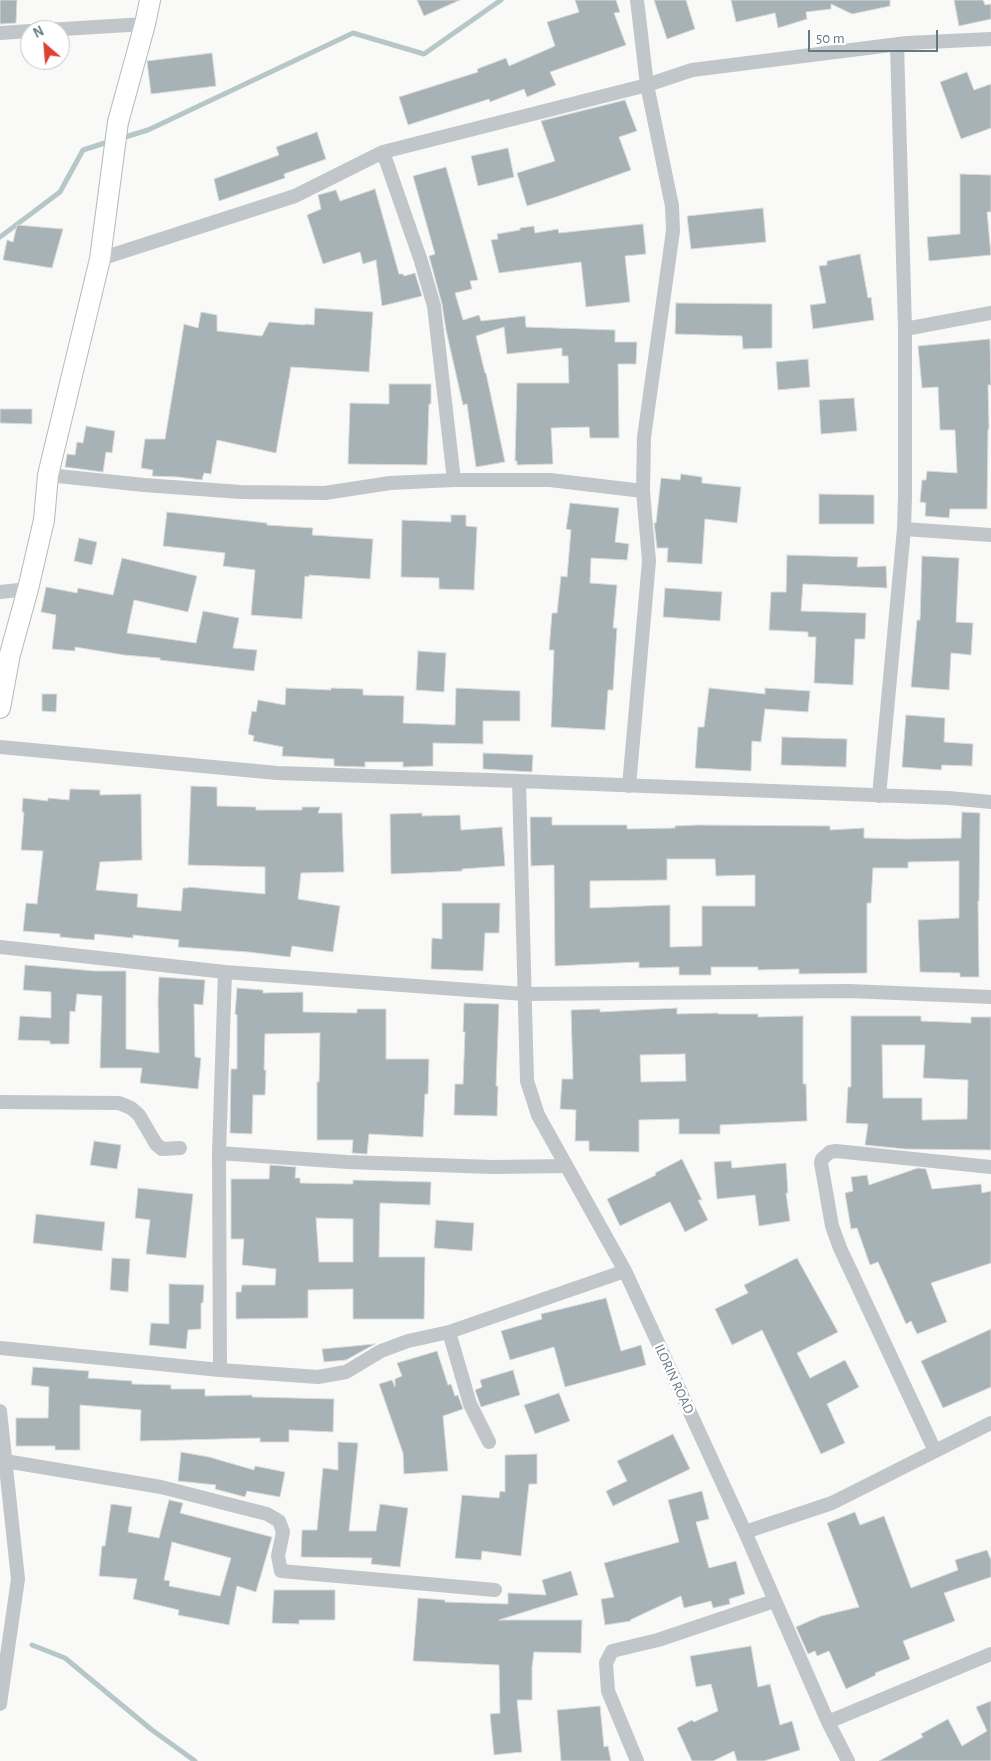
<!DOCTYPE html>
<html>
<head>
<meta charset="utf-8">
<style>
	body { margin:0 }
	#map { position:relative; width:991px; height:1761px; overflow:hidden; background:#f9f9f7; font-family:"Alegreya Sans",sans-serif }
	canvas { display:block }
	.north { position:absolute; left:20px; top:20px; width:50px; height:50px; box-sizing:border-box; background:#fff; border:1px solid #c1c9cd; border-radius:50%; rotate:333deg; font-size:14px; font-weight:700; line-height:20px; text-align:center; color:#657981 }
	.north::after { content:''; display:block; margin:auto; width:18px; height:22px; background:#df4032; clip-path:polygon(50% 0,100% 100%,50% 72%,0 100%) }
	.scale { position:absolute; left:808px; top:30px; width:130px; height:22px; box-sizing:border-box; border:2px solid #657981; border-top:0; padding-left:6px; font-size:15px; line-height:18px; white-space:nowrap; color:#657981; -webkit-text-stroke:4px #fff; paint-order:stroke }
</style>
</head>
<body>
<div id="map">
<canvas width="991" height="1761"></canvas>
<div class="north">N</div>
<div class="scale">50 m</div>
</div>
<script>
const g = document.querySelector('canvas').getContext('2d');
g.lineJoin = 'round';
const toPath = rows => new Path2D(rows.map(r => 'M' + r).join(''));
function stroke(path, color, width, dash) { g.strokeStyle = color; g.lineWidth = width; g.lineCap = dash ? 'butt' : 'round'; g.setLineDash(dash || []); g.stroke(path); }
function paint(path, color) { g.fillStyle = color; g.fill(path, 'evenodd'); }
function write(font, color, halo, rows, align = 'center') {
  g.font = font + ' "Alegreya Sans",sans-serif'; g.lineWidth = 5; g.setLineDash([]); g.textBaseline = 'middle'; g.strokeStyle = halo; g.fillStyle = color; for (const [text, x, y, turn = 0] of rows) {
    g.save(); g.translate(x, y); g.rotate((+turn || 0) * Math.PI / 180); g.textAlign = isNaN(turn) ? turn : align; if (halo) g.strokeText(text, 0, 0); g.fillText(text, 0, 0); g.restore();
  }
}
stroke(toPath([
	[122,138,148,130,353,33,424,54,501,0],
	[0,237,60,192,83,150,111,141],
	[32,1645,65,1658,152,1730,195,1761]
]), '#b7c6c8', 5);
const building = toPath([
	[0,0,17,0,16,23,0,24,0,0],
	[417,0,460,0,424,16,417,0],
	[575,0,616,0,620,12,614,13,626,45,550,72,556,85,527,97,524,89,490,102,489,99,408,125,399,97,478,72,477,69,506,58,509,66,555,46,547,22,579,12,575,0],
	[654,0,686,0,695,29,667,39,654,0],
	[731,0,890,0,890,6,852,14,831,4,831,9,806,12,807,19,778,28,775,13,736,22,731,0],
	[954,0,983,0,985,5,991,4,991,19,959,26,954,0],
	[212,53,216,86,151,94,147,61,212,53],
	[967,72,974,90,991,84,991,128,961,139,940,82,967,72],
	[625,100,637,131,619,137,631,170,556,197,527,206,517,173,555,161,541,121,625,100],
	[317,132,326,159,284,174,285,178,219,201,214,179,279,155,276,147,317,132],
	[508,148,514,177,478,186,471,156,508,148],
	[446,167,478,280,470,281,472,289,455,293,463,320,479,315,481,321,525,316,526,327,615,330,615,342,637,342,636,364,618,364,619,438,590,438,589,427,551,428,553,464,517,465,517,461,515,461,517,383,569,383,568,356,562,356,562,348,507,354,504,327,476,336,485,373,486,373,505,462,476,467,467,404,463,405,446,330,442,304,429,256,435,254,413,176,446,167],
	[960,174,991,175,991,212,987,212,991,255,929,261,927,237,960,234,960,174],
	[375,189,399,274,403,274,404,276,415,273,422,296,382,306,376,260,363,264,360,252,323,264,307,215,321,209,318,195,336,190,340,201,375,189],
	[763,208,766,242,691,249,687,216,763,208],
	[643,224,646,254,625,256,630,302,586,307,581,262,499,273,491,240,498,239,497,234,520,230,520,228,534,226,535,233,558,229,559,233,643,224],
	[17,225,63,229,52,268,3,260,7,240,13,242,17,225],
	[860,254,868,298,871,297,874,320,813,329,810,305,826,303,819,266,827,265,827,261,860,254],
	[676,303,772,304,772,348,743,349,742,336,675,334,676,303],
	[315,308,373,312,369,372,291,367,276,453,217,440,211,474,204,473,202,480,178,477,152,476,153,470,141,468,145,439,165,439,184,324,198,328,201,312,217,315,217,331,262,336,269,322,305,325,305,324,314,325,315,308],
	[990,339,991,385,988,385,989,429,988,429,987,509,950,509,949,518,925,516,926,503,920,502,922,480,926,480,927,471,957,473,955,430,940,430,938,387,922,388,918,346,990,339],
	[808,359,810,387,778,390,776,362,808,359],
	[389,384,431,384,431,404,429,404,427,465,348,464,350,403,389,404,389,384],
	[854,398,857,431,821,434,819,400,854,398],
	[0,409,32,409,32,424,0,423,0,409],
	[86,426,115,431,112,453,106,452,103,472,65,467,67,454,75,455,77,442,83,443,86,426],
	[681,474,702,477,702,483,741,487,737,523,705,519,702,564,667,562,668,548,657,548,654,523,656,523,661,478,680,480,681,474],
	[819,494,874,495,874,524,819,524,819,494],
	[570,503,619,508,615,542,629,544,627,560,591,558,590,583,617,585,613,628,617,628,613,690,608,690,605,730,551,727,554,650,549,650,552,613,557,613,561,576,567,577,571,530,566,529,570,503],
	[167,512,267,523,267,525,313,528,312,535,373,539,370,579,309,575,309,577,305,576,302,619,251,615,255,570,223,566,225,553,163,546,167,512],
	[451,515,466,515,466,526,477,527,474,590,439,589,439,578,401,577,402,520,451,522,451,515],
	[79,538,97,542,92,565,74,561,79,538],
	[787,555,858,557,857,567,886,566,887,588,803,584,801,611,866,613,865,639,855,639,853,685,814,683,816,637,808,637,808,632,769,630,771,592,786,592,787,555],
	[922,556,959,558,956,622,973,623,971,655,951,653,949,690,911,687,917,620,920,620,922,556],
	[122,558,197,576,188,612,134,600,127,633,196,643,203,611,239,618,233,648,257,650,254,671,160,660,160,658,124,655,75,647,75,651,52,649,56,615,41,612,46,587,77,593,78,588,113,595,122,558],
	[665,588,722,592,720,621,663,617,665,588],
	[418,651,446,653,444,692,416,690,418,651],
	[286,688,331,690,331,688,363,689,363,695,404,696,403,723,455,725,456,688,520,691,520,721,483,721,483,744,433,743,433,766,403,767,403,762,365,762,365,767,334,766,334,759,282,756,283,747,253,741,254,736,248,734,252,711,256,712,258,700,285,705,286,688],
	[709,688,765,694,765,688,810,691,808,712,765,709,761,742,752,741,751,771,695,768,698,727,704,727,709,688],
	[42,694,57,694,56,712,42,711,42,694],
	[906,715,945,718,944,742,973,744,972,766,942,765,941,770,902,767,906,715],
	[782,737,847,739,846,767,781,765,782,737],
	[483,753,533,755,532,772,483,769,483,753],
	[191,786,217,787,217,806,256,807,256,810,302,810,302,807,320,807,318,813,342,813,344,872,301,873,298,899,340,906,333,952,292,946,290,957,248,952,178,947,179,940,133,935,133,938,95,934,94,940,60,937,60,934,23,931,26,903,37,904,43,851,21,850,24,812,22,812,23,798,48,801,48,798,69,800,70,789,100,790,100,795,141,794,142,860,100,862,96,890,138,894,137,907,181,911,183,888,188,888,188,887,265,894,265,867,188,865,191,786],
	[962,812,980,813,979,901,978,901,979,977,960,977,960,973,920,972,918,920,959,918,959,861,908,862,908,868,873,868,871,903,867,903,867,973,799,974,799,969,758,970,758,967,711,967,711,975,679,975,679,967,639,968,639,962,555,966,554,865,531,866,530,817,552,817,552,825,627,825,627,829,675,828,675,826,698,825,830,826,830,830,864,828,864,838,908,839,961,838,962,812],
	[667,859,715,859,716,876,755,875,755,906,702,906,702,946,670,947,670,905,590,908,590,881,667,880,667,859],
	[422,813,422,816,460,815,461,830,502,827,505,866,462,869,462,871,391,874,390,814,422,813],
	[442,903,500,903,499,933,485,933,483,971,431,969,432,938,442,939,442,903],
	[25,965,95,971,126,971,126,1049,159,1053,158,1001,159,977,205,980,203,1005,194,1004,195,1057,201,1058,198,1089,140,1083,142,1068,100,1068,102,996,77,994,75,1012,70,1011,69,1044,50,1044,50,1041,18,1040,20,1016,51,1018,51,992,23,990,25,965],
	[237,988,263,990,263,993,303,992,303,1012,357,1013,357,1009,386,1009,386,1059,429,1059,428,1094,425,1094,423,1137,369,1134,367,1154,352,1153,353,1140,317,1140,317,1082,319,1082,320,1033,265,1034,264,1070,266,1070,265,1095,253,1095,252,1134,230,1133,231,1069,237,1069,237,1015,235,1014,237,988],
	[464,1003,499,1004,496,1086,498,1086,497,1116,454,1115,455,1084,463,1084,465,1032,463,1032,464,1003],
	[677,1008,677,1014,718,1013,718,1014,758,1014,758,1017,803,1016,803,1084,806,1084,807,1121,720,1125,720,1134,679,1134,679,1119,639,1120,639,1152,589,1151,589,1141,575,1141,576,1110,560,1109,562,1079,573,1079,571,1010,600,1009,600,1012,677,1008],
	[685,1054,686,1081,641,1082,640,1055,685,1054],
	[851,1016,921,1016,921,1021,971,1023,971,1017,991,1017,991,1150,905,1149,865,1145,868,1124,846,1123,848,1087,851,1087,851,1016],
	[882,1045,925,1045,923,1078,968,1080,967,1119,922,1120,922,1098,883,1098,882,1045],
	[94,1141,121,1145,117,1169,90,1165,94,1141],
	[682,1159,702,1200,698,1200,708,1220,685,1232,670,1202,620,1226,607,1199,656,1175,655,1173,682,1159],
	[731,1161,732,1168,786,1163,788,1193,786,1193,790,1221,759,1226,755,1195,717,1199,714,1162,731,1161],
	[270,1165,296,1167,295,1178,300,1178,300,1183,353,1184,353,1180,431,1182,430,1205,380,1203,379,1257,425,1257,424,1319,353,1319,353,1289,308,1290,308,1318,236,1319,236,1292,241,1292,242,1285,275,1285,276,1269,242,1265,244,1239,231,1239,231,1179,269,1179,270,1165],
	[316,1218,353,1219,353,1262,319,1262,316,1218],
	[918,1168,926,1169,932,1189,981,1184,982,1193,991,1191,991,1263,931,1283,947,1322,917,1334,911,1321,906,1324,878,1262,870,1265,857,1228,851,1229,845,1193,853,1191,851,1177,867,1175,869,1185,918,1168],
	[138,1188,193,1194,186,1258,146,1254,150,1220,135,1218,138,1188],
	[36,1214,105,1222,102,1251,33,1243,36,1214],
	[436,1220,474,1223,472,1251,434,1248,436,1220],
	[112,1258,130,1259,128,1292,110,1290,112,1258],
	[797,1258,838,1332,797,1353,810,1378,845,1360,859,1387,827,1404,845,1443,821,1454,762,1330,732,1345,715,1309,748,1293,744,1285,797,1258],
	[169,1284,204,1285,203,1303,201,1303,201,1329,188,1330,186,1349,149,1345,151,1323,169,1324,169,1284],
	[606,1298,621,1351,641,1345,646,1365,565,1387,554,1347,510,1360,501,1331,542,1319,541,1314,606,1298],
	[991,1329,991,1387,943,1408,921,1361,991,1329],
	[375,1344,346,1360,324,1362,322,1349,375,1344],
	[437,1351,448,1385,451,1384,455,1396,458,1395,463,1409,443,1416,448,1471,404,1474,403,1453,379,1384,392,1380,395,1387,395,1379,402,1376,397,1363,437,1351],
	[33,1367,89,1371,88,1378,132,1381,132,1384,171,1385,171,1389,205,1389,205,1396,252,1395,252,1397,334,1399,333,1432,289,1430,289,1442,260,1442,260,1438,140,1441,141,1410,80,1405,80,1450,55,1450,55,1446,16,1446,16,1418,48,1418,49,1387,31,1385,33,1367],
	[513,1370,520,1395,481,1407,475,1390,482,1387,480,1380,513,1370],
	[559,1393,570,1421,535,1434,524,1405,559,1393],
	[673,1434,690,1469,613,1506,606,1491,627,1481,617,1461,673,1434],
	[338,1442,358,1443,349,1531,376,1531,380,1504,408,1508,400,1567,371,1564,372,1558,301,1557,302,1530,317,1530,323,1468,338,1470,338,1442],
	[181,1452,209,1457,254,1470,255,1466,285,1472,280,1497,247,1491,245,1497,215,1489,216,1485,178,1481,181,1452],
	[537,1454,537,1484,529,1484,521,1556,482,1551,481,1560,455,1558,462,1495,499,1498,500,1491,505,1492,505,1455,537,1454],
	[702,1491,709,1519,696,1522,709,1568,736,1561,745,1594,729,1599,730,1604,713,1608,711,1601,684,1608,681,1596,630,1620,631,1621,605,1625,601,1599,614,1597,604,1563,679,1542,668,1500,702,1491],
	[169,1500,183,1503,180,1513,272,1537,256,1592,237,1586,229,1625,178,1615,179,1610,133,1599,137,1579,99,1576,102,1546,105,1546,111,1504,132,1507,128,1532,159,1538,169,1500],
	[172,1542,231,1558,220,1596,169,1586,170,1581,164,1580,172,1542],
	[855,1512,860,1525,884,1516,911,1588,958,1570,955,1560,987,1550,991,1560,991,1577,944,1593,955,1621,903,1641,910,1659,875,1673,876,1675,846,1689,829,1651,817,1656,815,1651,808,1654,796,1627,821,1616,859,1607,827,1523,855,1512],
	[571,1571,578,1595,499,1620,582,1620,581,1653,534,1652,532,1667,532,1700,517,1700,522,1752,494,1755,490,1714,500,1713,499,1665,413,1661,418,1598,445,1600,445,1602,508,1604,508,1593,546,1595,542,1580,571,1571],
	[274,1590,335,1590,335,1620,299,1620,299,1624,272,1623,274,1590],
	[751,1646,758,1687,770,1684,780,1725,792,1721,800,1750,764,1761,737,1761,734,1751,713,1761,692,1761,677,1728,692,1720,694,1722,718,1711,711,1684,696,1687,690,1656,751,1646],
	[991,1701,991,1761,879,1761,923,1737,921,1734,948,1719,962,1746,987,1731,976,1707,991,1701],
	[600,1706,604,1747,608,1746,611,1761,561,1761,557,1710,600,1706]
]);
paint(building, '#a7b2b6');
stroke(building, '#dbdbd9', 1);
const secondary = toPath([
	[0,708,10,654,28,589,44,520,48,475,100,259,118,122,145,24,150,0]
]);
stroke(secondary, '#b3babd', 22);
stroke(toPath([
	[47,30,145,24],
	[0,33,30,31],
	[383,152,421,261,434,306,454,480],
	[100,259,295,196,383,152,647,85,692,70,907,43,991,39],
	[905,329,991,313],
	[48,475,144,485,241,492,325,493,390,483,454,480,550,480,643,491],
	[904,529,991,535],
	[0,592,28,589],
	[0,747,277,773,519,781,949,798,991,802],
	[519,781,527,1081,538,1115,625,1271,745,1532,828,1722,848,1761],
	[629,786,649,561,643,491,644,437,673,231,672,206,647,85,637,0],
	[879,796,904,529,905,497,905,329,897,44],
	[0,947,225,972,524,994,849,991,991,997],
	[0,1102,119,1103,131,1108,139,1115,156,1144,162,1149,180,1148],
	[219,1153,347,1162,493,1167,566,1166],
	[449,1332,470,1404,489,1442],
	[0,1348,220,1370,318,1377,346,1372,381,1351,408,1341,449,1332,625,1271],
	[220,1370,219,1153,225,972],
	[0,1411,18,1579,0,1704],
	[935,1451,840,1248,832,1226,821,1163,822,1159,830,1152,836,1151,991,1167],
	[5,1461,161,1487,267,1514,279,1521,283,1532,278,1556,281,1571,495,1590],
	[745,1532,832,1503,991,1423],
	[828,1722,991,1654],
	[637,1761,608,1691,606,1663,612,1651,658,1640,774,1601]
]), '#c0c6c9', 14);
stroke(secondary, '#fff', 20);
write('14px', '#657981', '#fff', [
	["ILORIN ROAD",674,1379,65]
]);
</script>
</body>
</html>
